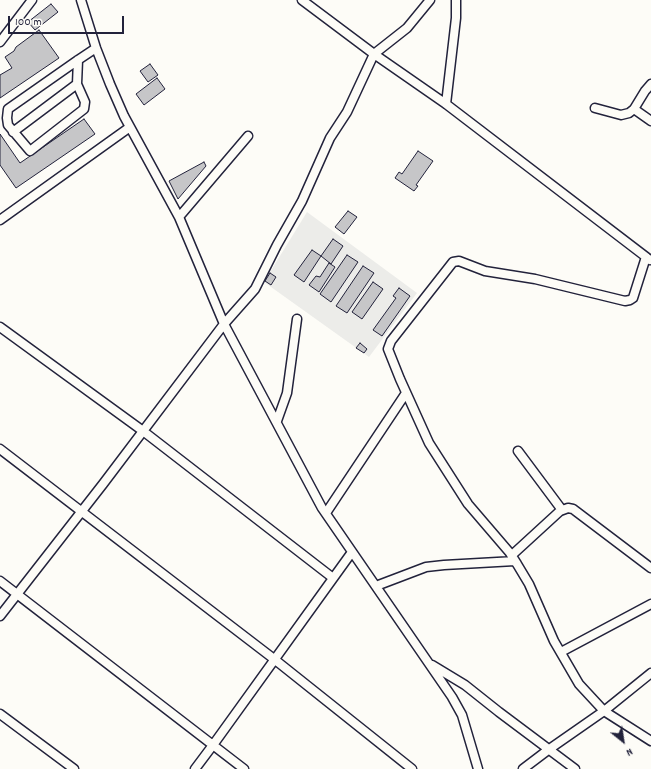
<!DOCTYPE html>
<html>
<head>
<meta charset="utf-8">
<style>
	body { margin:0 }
	#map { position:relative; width:651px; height:769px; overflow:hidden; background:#fdfcf7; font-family:Dekko,sans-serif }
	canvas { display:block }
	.north { position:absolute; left:603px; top:721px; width:40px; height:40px; -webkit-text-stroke:3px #fdfcf7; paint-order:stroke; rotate:150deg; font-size:11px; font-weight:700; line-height:16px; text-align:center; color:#22223b }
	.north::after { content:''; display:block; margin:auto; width:14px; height:18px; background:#22223b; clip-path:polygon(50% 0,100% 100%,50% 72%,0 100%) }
	.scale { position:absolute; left:8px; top:16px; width:116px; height:18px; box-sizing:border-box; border:2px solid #22223b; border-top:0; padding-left:5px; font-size:12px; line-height:14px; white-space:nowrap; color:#22223b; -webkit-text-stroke:3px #fdfcf7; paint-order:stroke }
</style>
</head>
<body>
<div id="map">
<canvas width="651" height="769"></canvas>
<div class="north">N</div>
<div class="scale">100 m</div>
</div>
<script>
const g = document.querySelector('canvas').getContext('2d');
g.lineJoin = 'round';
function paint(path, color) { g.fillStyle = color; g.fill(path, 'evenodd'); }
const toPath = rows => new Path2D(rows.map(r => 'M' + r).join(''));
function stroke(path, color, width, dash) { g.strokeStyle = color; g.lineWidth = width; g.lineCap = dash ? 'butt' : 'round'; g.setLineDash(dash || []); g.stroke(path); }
paint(toPath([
	[307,212,417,293,369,357,264,282]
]), '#ecece9');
const building = toPath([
	[51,4,58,12,35,30,28,22,51,4],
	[39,30,59,58,0,98,0,75,12,68,5,57,14,51,16,47,39,30],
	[150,64,158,75,148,82,140,71,150,64],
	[157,78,165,89,144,105,136,94,157,78],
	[84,119,95,134,16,188,0,165,0,134,20,163,84,119],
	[418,151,433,161,416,185,418,186,414,191,395,178,399,172,402,174,418,151],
	[204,162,206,166,178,199,169,181,204,162],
	[348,211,357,217,344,234,335,227,348,211],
	[333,239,343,246,331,264,321,256,333,239],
	[312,250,321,256,304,282,294,275,312,250],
	[347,255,358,262,331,302,320,294,347,255],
	[329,263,335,267,319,292,309,285,316,276,320,277,329,263],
	[363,266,374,273,347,313,336,306,363,266],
	[270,273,276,277,271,285,265,281,270,273],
	[373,282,383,289,362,319,352,312,373,282],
	[399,288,410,296,382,336,373,330,396,298,393,296,399,288],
	[360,343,367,349,364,353,356,348,360,343]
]);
paint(building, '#c6c6c8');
stroke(building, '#22223b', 1);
const minor = toPath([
	[81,0,96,48,110,84,124,116,179,217,224,324,322,508,452,697,462,715,478,769],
	[302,0,374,54,446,104,650,260],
	[0,42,32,0],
	[78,60,77,84,85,102,84,109,30,151,8,125,7,118,8,109,78,60,96,48],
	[446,104,456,18,456,0],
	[595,108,621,115,629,113,634,109,645,91,651,84],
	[634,109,651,121],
	[13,132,77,84],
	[179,217,248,136],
	[0,220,130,127],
	[646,257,633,298,630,300,625,301,535,279,485,271,459,261,453,262,391,341,388,349,400,379,429,443,468,504,510,553,517,564,529,584,554,641,579,684,604,711,651,741],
	[0,327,143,431,333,578],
	[277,421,287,393,297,319],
	[0,449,274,659,412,769],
	[518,451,562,510],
	[326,513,406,393],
	[512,555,560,511,568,508,573,509,651,568],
	[0,581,244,769],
	[376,586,426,567,444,565,515,561],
	[0,616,103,484,224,324,255,289,277,245,302,201,330,138,347,112,374,54,407,28,430,0],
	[561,652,651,604],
	[432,665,465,685,499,712,575,769],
	[0,714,74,769],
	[195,769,213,745,352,552],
	[523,769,548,750,604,711,651,673]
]);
stroke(minor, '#22223b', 11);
stroke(minor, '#fdfcf7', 8);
</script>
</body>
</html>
